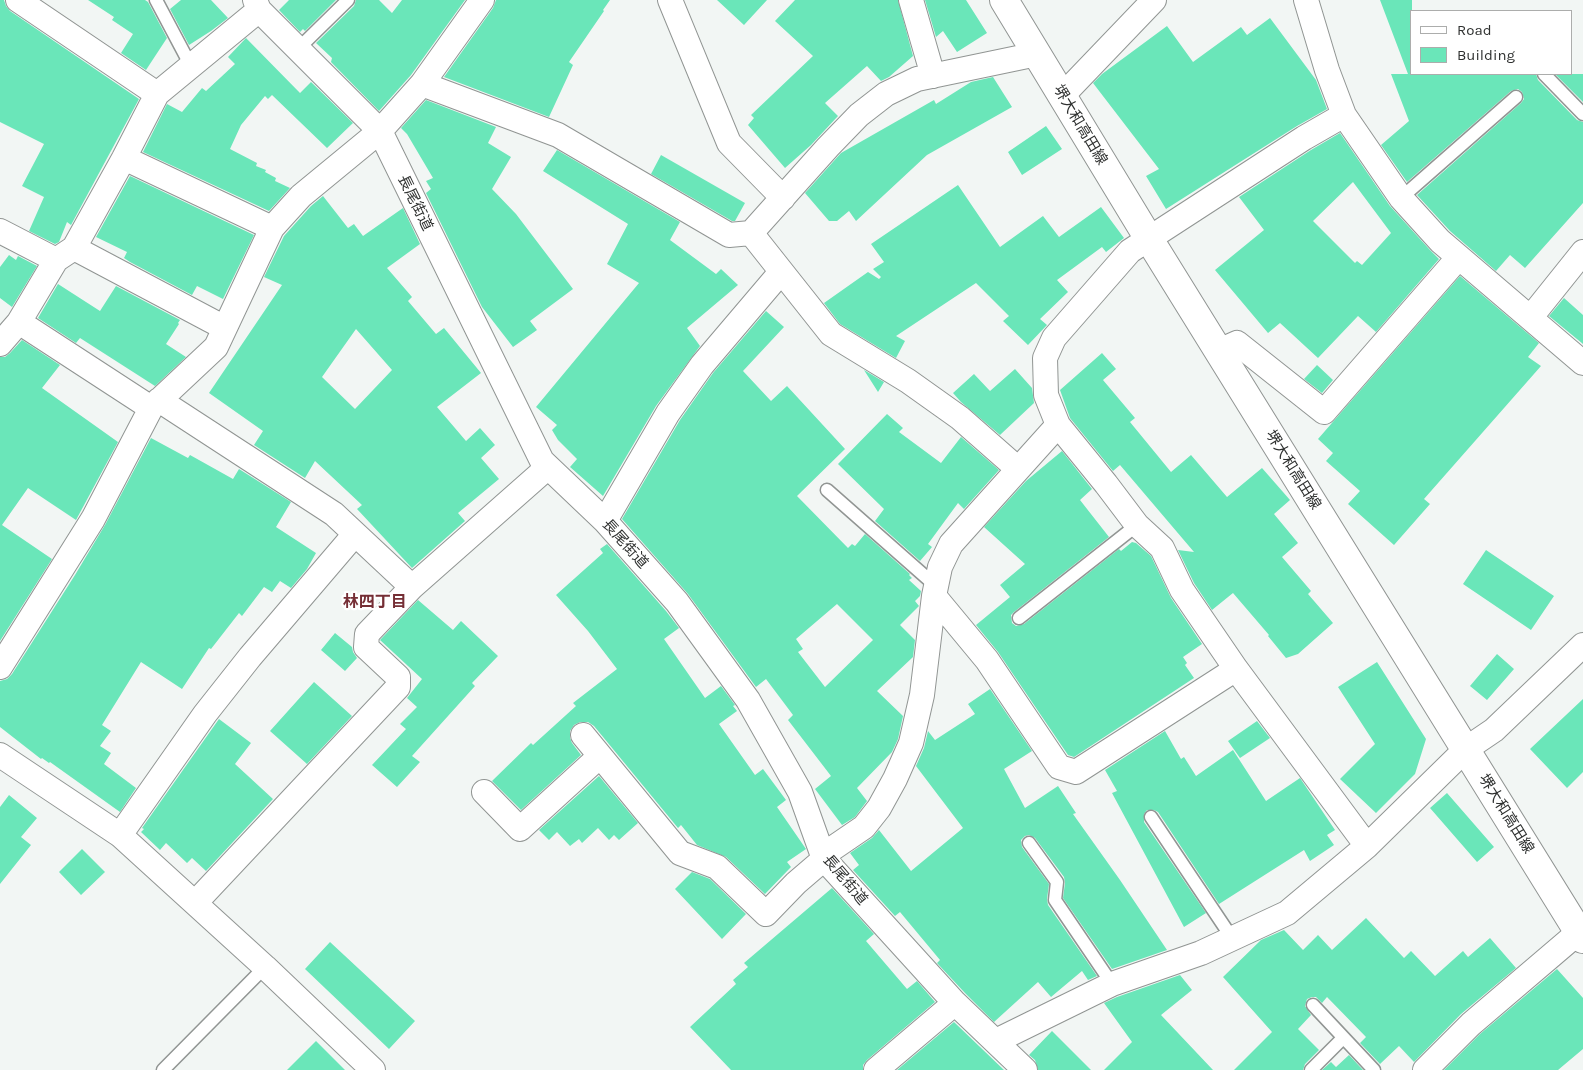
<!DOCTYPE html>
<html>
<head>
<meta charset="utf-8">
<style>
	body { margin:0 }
	#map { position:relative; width:1583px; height:1070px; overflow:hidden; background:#f2f6f4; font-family:Karla,sans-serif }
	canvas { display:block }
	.legend { position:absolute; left:1410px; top:10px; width:162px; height:65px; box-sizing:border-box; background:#fff; border:1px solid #acadac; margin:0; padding:6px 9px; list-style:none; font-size:15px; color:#2f3130 }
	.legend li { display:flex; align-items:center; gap:10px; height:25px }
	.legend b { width:25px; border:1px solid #acadac }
</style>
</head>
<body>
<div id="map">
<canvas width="1583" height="1070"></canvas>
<ul class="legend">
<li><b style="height:6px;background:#fff"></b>Road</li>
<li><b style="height:14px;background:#6ae6b9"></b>Building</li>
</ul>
</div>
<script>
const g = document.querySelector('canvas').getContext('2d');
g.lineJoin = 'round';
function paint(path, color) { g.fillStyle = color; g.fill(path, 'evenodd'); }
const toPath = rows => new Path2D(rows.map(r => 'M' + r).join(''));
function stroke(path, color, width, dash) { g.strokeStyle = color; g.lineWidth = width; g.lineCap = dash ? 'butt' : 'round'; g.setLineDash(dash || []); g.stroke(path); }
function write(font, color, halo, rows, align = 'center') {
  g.font = font + ' Karla,"Noto Sans JP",sans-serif'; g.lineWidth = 4.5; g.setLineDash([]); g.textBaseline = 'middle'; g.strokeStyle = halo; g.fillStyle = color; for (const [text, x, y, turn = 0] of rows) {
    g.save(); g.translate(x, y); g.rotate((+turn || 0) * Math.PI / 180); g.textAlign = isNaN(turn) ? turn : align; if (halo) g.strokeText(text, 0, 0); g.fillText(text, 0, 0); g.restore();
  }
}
paint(toPath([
	[0,0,4,0,6,6,10,11,139,99,71,225,67,222,59,242,55,244,29,231,44,197,22,186,44,144,0,122],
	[88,0,145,0,148,2,167,38,146,70,121,53,133,34,112,20,114,17],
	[181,0,211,0,228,18,211,31,189,45,170,9],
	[289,0,336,0,305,31,303,29,300,32,279,10],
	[356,0,379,0,392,13,402,0,465,0,411,75,379,111,331,62,332,58,316,43,354,6],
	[496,0,610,0,603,10,604,11,569,62,573,65,549,117,444,77,493,8],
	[717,0,767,0,744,25],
	[795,0,898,0,913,56,889,77,881,81,867,66,825,103,838,116,811,145,785,168,748,125,754,118,751,115,813,56,775,21],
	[925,0,966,0,987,33,957,52,943,31,936,37],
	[1380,0,1412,0,1412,74,1536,74,1538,80,1577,120,1583,122,1583,203,1525,268,1510,255,1496,271,1450,231,1417,195,1521,103,1524,99,1522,92,1518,89,1511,91,1407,182,1381,145,1409,121,1391,74,1408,74],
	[1270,18,1316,80,1327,109,1297,126,1166,209,1146,176,1159,169,1093,83,1102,74,1167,26,1193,62,1241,27,1247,35],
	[246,38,300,93,311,82,353,123,327,148,272,95,268,99,265,96,241,125,230,149,257,163,256,166,266,170,265,172,276,178,275,181,290,188,269,211,143,152,167,104,182,112,202,88,206,91,235,64,228,57],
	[1555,74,1583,74,1583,102],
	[993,77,1012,107,927,155,856,221,849,211,837,221,829,221,805,193,841,153,934,100,936,104,971,82],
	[426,100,496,127,488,143,511,157,492,189,516,214,573,289,530,321,537,330,513,347,482,307,426,193,431,189,426,181,433,178,407,134,401,128],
	[1046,126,1062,149,1022,175,1008,152],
	[1340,133,1390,206,1430,250,1439,259,1376,332,1358,316,1318,358,1280,323,1268,333,1215,270,1264,230,1239,197,1311,150],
	[1353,182,1391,233,1362,265,1357,261,1355,263,1313,221],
	[557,150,680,222,670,240,716,274,721,269,738,285,687,328,700,346,656,406,603,496,570,467,577,459,558,440,552,430,557,425,536,407,639,283,607,264,628,224,543,171],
	[661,155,745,203,735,221,732,221,651,174],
	[130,176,254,235,223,299,197,286,192,295,130,262,124,258,127,252,96,237],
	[958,185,1000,247,1043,216,1059,237,1101,207,1124,238,1106,252,1102,247,1057,280,1068,292,1040,319,1047,325,1028,345,1003,321,1009,316,976,283,896,336,905,341,896,358,840,324,824,303,868,272,879,279,881,277,873,269,884,262,871,244],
	[323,196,348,228,354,224,363,236,403,208,420,244,387,268,412,297,408,301,436,334,444,328,481,373,437,407,466,441,480,428,495,445,481,458,499,479,458,513,465,521,412,568,357,509,362,505,315,461,305,478,254,445,263,431,209,393,282,285,264,277,284,236,311,206],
	[356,329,392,370,355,409,322,377],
	[9,255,16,260,18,256,37,266,12,307,0,298,0,267],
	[1460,276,1539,343,1528,357,1541,366,1424,499,1430,504,1394,545,1348,504,1360,491,1326,461,1333,453,1318,439],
	[58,284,100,311,116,286,180,320,178,323,179,324,166,344,186,357,155,386,80,338,76,343,38,318],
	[1564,298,1583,315,1583,344,1549,316],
	[766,311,784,327,743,371,771,401,787,386,845,449,797,496,848,548,852,544,855,546,865,534,910,574,909,575,912,578,909,580,921,591,920,596,915,601,919,606,900,625,915,640,913,657,877,691,903,716,898,739,892,752,857,788,867,801,855,817,842,825,815,789,831,776,788,720,793,715,766,679,756,687,688,594,622,519,680,420,713,373],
	[837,604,873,640,825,687,798,652,803,649,796,639],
	[22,340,60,365,42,388,118,442,76,520,28,488,2,525,52,559,0,641,0,357,5,357,10,353],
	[1102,353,1116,369,1103,380,1135,418,1130,422,1171,472,1191,455,1227,497,1262,468,1290,500,1274,514,1298,543,1282,557,1311,591,1308,594,1333,623,1298,654,1286,658,1268,636,1269,635,1233,593,1212,610,1194,583,1178,550,1194,552,1120,465,1113,471,1070,418,1060,390],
	[1317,365,1333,380,1322,393,1304,379],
	[1015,369,1032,388,1034,403,1000,435,961,402,953,393,974,374,990,391],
	[864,370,884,382,878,392],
	[887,414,903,428,899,432,941,463,961,437,999,470,964,509,958,503,928,544,932,547,920,561,875,521,884,509,838,464],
	[151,438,188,458,190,455,233,479,239,469,291,502,276,527,316,553,307,569,291,588,280,581,272,592,264,587,242,616,239,613,211,649,209,648,182,689,141,662,102,725,111,731,100,746,111,753,104,764,136,788,120,812,50,762,49,763,42,758,41,759,0,727,0,681,7,679,12,674,75,575,105,525],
	[1062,451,1092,489,1080,500,1109,537,1014,612,1011,615,1012,623,1016,626,1024,624,1119,549,1121,551,1132,542,1136,543,1151,556,1171,598,1202,644,1183,657,1187,663,1185,665,1194,678,1074,757,1068,755,998,652,976,625,1010,597,1000,585,1025,564,984,527,1026,481],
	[607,544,666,611,679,628,664,639,705,698,721,686,735,705,733,706,737,711,719,724,755,775,763,769,786,800,777,807,806,849,787,862,791,867,765,894,726,857,697,845,681,825,678,828,594,726,588,722,580,722,574,725,570,731,570,738,572,743,581,755,521,810,492,781,531,743,533,745,576,706,573,703,617,669,588,631,556,595,603,553,600,549],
	[1486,550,1554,596,1531,630,1463,584],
	[418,600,453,630,461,621,498,656,472,683,475,686,412,756,420,762,397,787,372,765,406,729,400,724,417,707,407,698,422,679,380,640],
	[335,633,352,647,353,652,357,658,345,671,321,650],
	[1497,654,1514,669,1487,700,1470,686],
	[1377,662,1426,739,1415,774,1376,813,1340,779,1375,744,1338,687],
	[314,682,352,716,307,764,270,731],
	[990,689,1032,751,1004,769,1025,808,1058,786,1076,813,1073,814,1120,880,1167,950,1112,969,1063,898,1065,883,1064,877,1035,838,1029,835,1025,836,1021,840,1022,847,1049,884,1047,899,1048,905,1097,976,1088,980,1082,971,1051,997,1038,982,994,1022,965,993,937,963,940,960,900,912,895,916,853,870,859,865,850,853,872,838,879,830,911,871,963,828,916,766,924,748,928,731,935,740,975,714,968,704],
	[1583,699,1583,772,1567,788,1530,749],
	[219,719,251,743,235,764,273,799,206,871,192,858,187,863,166,843,160,850,141,832,144,829,142,828],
	[1257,721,1270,738,1240,758,1228,741],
	[1165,731,1181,759,1184,757,1196,776,1233,750,1266,801,1300,778,1335,830,1327,835,1334,845,1310,861,1304,850,1219,904,1158,812,1154,810,1147,810,1144,814,1144,822,1206,913,1184,927,1112,793,1117,791,1105,770],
	[599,776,638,823,619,840,614,835,609,840,598,828,582,843,579,839,570,846,557,832,549,840,539,830],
	[1447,793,1494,847,1477,862,1430,808],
	[9,795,37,818,21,837,31,845,0,884,0,807],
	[82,849,105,872,81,895,59,872],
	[692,872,710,879,746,914,722,939,675,889],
	[832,888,874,934,866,941,907,989,917,981,935,1002,867,1060,863,1065,863,1070,731,1070,690,1027,736,984,733,980,748,967,744,963],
	[1366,918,1404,958,1411,951,1435,976,1463,951,1468,957,1490,938,1516,968,1461,1014,1414,1062,1399,1046,1380,1064,1360,1043,1366,1037,1327,997,1322,1003,1316,997,1312,997,1307,999,1305,1006,1311,1015,1298,1029,1319,1050,1305,1064,1303,1070,1234,1070,1272,1032,1223,977,1261,940,1284,930,1303,950,1318,935,1332,950],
	[330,942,415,1021,389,1049,305,969],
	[1557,969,1583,998,1583,1049,1558,1070,1444,1070,1480,1034],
	[1180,975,1192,990,1161,1015,1213,1070,1104,1070,1132,1042,1104,1003,1117,997],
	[954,1022,1004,1070,897,1070],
	[1052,1031,1091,1070,1038,1070,1035,1060,1029,1055],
	[316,1041,345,1070,287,1070],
	[1349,1055,1363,1070,1322,1070,1331,1062,1336,1067]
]), '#6ae6b9');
const service = toPath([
	[156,0,191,66],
	[298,49,348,0],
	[1544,74,1583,114],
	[1401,198,1516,97],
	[827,490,936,586],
	[1019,618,1137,525],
	[1151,817,1232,938],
	[1029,843,1057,882,1055,900,1112,984],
	[1313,1005,1374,1070],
	[163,1070,265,967],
	[1311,1070,1343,1038]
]);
const minor = toPath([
	[18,0,157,94],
	[255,0,259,10,380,131,542,461,605,521,677,602,748,700,800,792,824,859,955,1003,1025,1070],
	[670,0,729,143,783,198],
	[911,0,933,76],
	[1306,0,1327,70,1344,115,1401,198,1440,241,1583,363],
	[422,84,558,135,729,235,751,233],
	[1062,96,1154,0],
	[1344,115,1304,138,1130,251,1054,338,1045,358,1046,395,1058,425,1106,484,1137,525,1162,548,1182,590,1236,669,1367,846],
	[124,158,272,228],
	[0,231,56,260,74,248,225,328],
	[74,248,124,158,157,94,259,10],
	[56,260,19,322,151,408],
	[1531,317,1583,252],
	[0,344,19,322],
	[1219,351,1237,343,1324,412,1459,257],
	[159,400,334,514,412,587],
	[1018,469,960,418,908,381,831,334,751,233,828,147,859,115,886,94,917,79,1037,54],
	[605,521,668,413,702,365,781,272],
	[934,596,987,660,1059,767,1076,772,1236,669],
	[0,667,93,519,151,408,216,347,272,228,301,196,380,131,422,84,482,0],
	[583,735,680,853,717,867,766,914,796,883,824,859],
	[0,755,120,835,265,967,373,1070],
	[484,792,520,829,600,756],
	[120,835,205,714,250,657,355,534],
	[823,855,864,827,879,808,895,779,911,743,922,695,934,596,940,567,951,544,1058,425],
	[195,903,398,687,398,677,366,647,367,634,412,587,548,467],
	[996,1041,1112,984,1201,953,1287,913,1367,846,1466,749,1494,730,1583,645],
	[876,1070,955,1003],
	[1425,1070,1471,1024,1579,932]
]);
const primary = toPath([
	[1004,0,1149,239,1583,939]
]);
stroke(service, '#919593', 15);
stroke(minor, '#919593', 26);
stroke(primary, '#919593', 30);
stroke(service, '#fff', 12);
stroke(minor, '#fff', 24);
stroke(primary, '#fff', 28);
write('15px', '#2f3130', '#fff', [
	["堺大和高田線",1080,125,59],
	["長尾街道",415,203,64],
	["堺大和高田線",1293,470,58],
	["長尾街道",625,544,48],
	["堺大和高田線",1506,814,58],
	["長尾街道",845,880,50]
]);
write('bold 16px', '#752e35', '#fff', [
	["林四丁目",375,602]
]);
</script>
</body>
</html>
